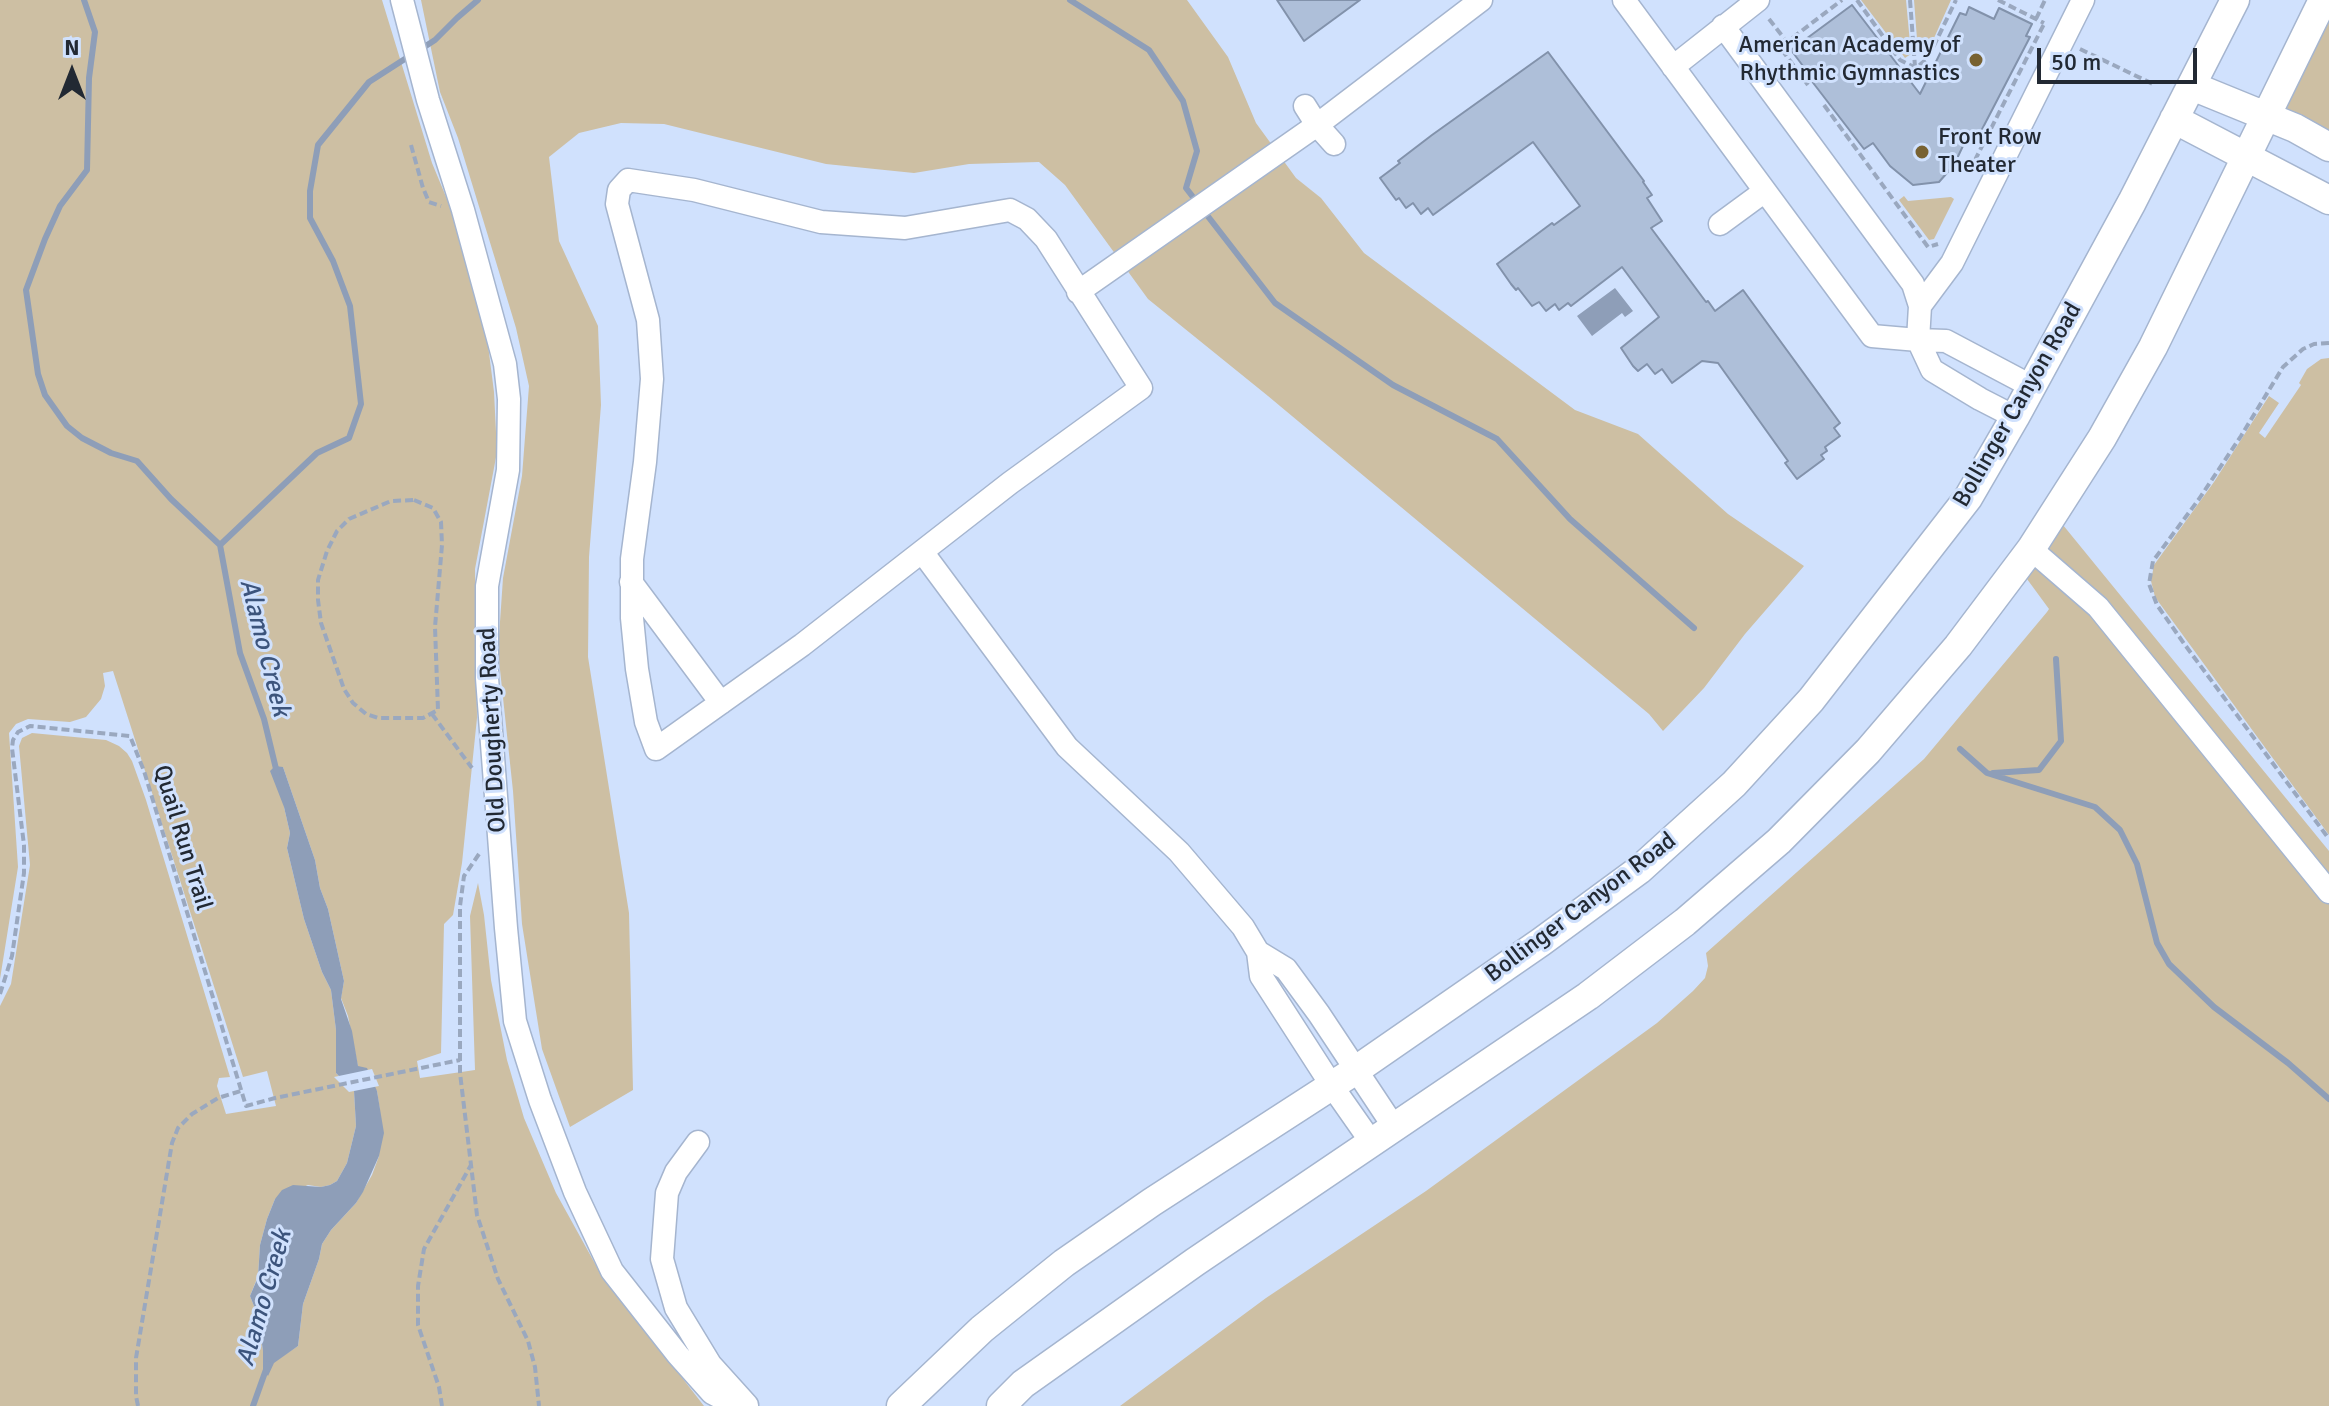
<!DOCTYPE html>
<html>
<head>
<meta charset="utf-8">
<style>
	body { margin:0 }
	#map { position:relative; width:2329px; height:1406px; overflow:hidden; background:#d0e1fd; font-family:Signika,sans-serif }
	canvas { display:block }
	.north { position:absolute; left:32px; top:32px; width:80px; height:80px; -webkit-text-stroke:6px #d0e1fd; paint-order:stroke; rotate:0deg; font-size:22px; font-weight:700; line-height:32px; text-align:center; color:#222933 }
	.north::after { content:''; display:block; margin:auto; width:28px; height:36px; background:#222933; clip-path:polygon(50% 0,100% 100%,50% 72%,0 100%) }
	.scale { position:absolute; left:2037px; top:48px; width:160px; height:36px; box-sizing:border-box; border:4px solid #222933; border-top:0; padding-left:10px; font-size:24px; line-height:28px; white-space:nowrap; color:#222933; -webkit-text-stroke:6px #d0e1fd; paint-order:stroke }
</style>
</head>
<body>
<div id="map">
<canvas width="2329" height="1406"></canvas>
<div class="north">N</div>
<div class="scale">50 m</div>
</div>
<script>
const g = document.querySelector('canvas').getContext('2d');
g.lineJoin = 'round';
function paint(path, color) { g.fillStyle = color; g.fill(path, 'evenodd'); }
const toPath = rows => new Path2D(rows.map(r => 'M' + r).join(''));
function stroke(path, color, width, dash) { g.strokeStyle = color; g.lineWidth = width; g.lineCap = dash ? 'butt' : 'round'; g.setLineDash(dash || []); g.stroke(path); }
function write(font, color, halo, rows, align = 'center') {
  g.font = font + ' Signika,sans-serif'; g.lineWidth = 6; g.setLineDash([]); g.textBaseline = 'middle'; g.strokeStyle = halo; g.fillStyle = color; for (const [text, x, y, turn = 0] of rows) {
    g.save(); g.translate(x, y); g.rotate((+turn || 0) * Math.PI / 180); g.textAlign = isNaN(turn) ? turn : align; if (halo) g.strokeText(text, 0, 0); g.fillText(text, 0, 0); g.restore();
  }
}
paint(toPath([
	[0,0,382,0,432,163,454,216,476,295,488,345,494,392,497,452,475,569,477,718,462,863,453,915,444,924,441,1053,417,1061,420,1078,475,1070,470,916,478,883,484,915,491,980,507,1060,524,1118,556,1193,598,1269,704,1406,0,1406,0,1006,11,984,30,865,19,746,22,738,32,733,106,740,119,746,127,753,132,761,146,800,230,1077,219,1078,217,1086,226,1114,276,1106,267,1071,243,1077,113,671,103,673,105,686,101,699,86,717,70,722,28,719,16,724,9,733,18,867,0,979],
	[283,767,315,860,320,888,328,909,344,981,341,998,348,1016,358,1067,377,1091,380,1111,379,1156,372,1175,356,1203,331,1230,322,1244,319,1259,303,1304,298,1346,263,1369,263,1351,258,1316,250,1296,258,1276,260,1245,267,1219,275,1199,308,1185,321,1187,330,1185,337,1181,347,1163,356,1126,354,1091,336,1073,336,1030,331,990,322,972,304,919,287,848,290,833,284,807],
	[421,0,1187,0,1228,57,1256,123,1296,178,1321,198,1364,253,1575,410,1638,434,1728,514,1804,566,1745,634,1704,688,1663,731,1649,714,1268,396,1148,299,1065,185,1039,162,969,164,914,173,826,164,664,124,621,123,579,133,549,157,559,241,598,326,601,405,589,557,588,657,629,913,633,1090,570,1127,542,1049,522,924,513,791,498,651,503,578,522,476,529,386,516,328,496,262,458,138,440,92],
	[1861,0,1906,0,1911,54,1905,58],
	[1914,0,1951,0,1926,56,1918,52],
	[2329,0,2329,147,2265,115],
	[1904,196,1908,201,1951,197,1954,199,1934,239,1929,240,1899,200],
	[2329,358,2329,835,2155,597,2151,581,2154,565,2214,482,2269,396,2279,403,2259,433,2265,438,2301,385,2299,383,2307,369,2321,359],
	[2054,514,2329,851,2329,1406,1120,1406,1266,1298,1426,1191,1657,1023,1693,991,1705,978,1708,966,1706,953,1924,759,2047,612,2049,609,2016,564]
]), '#cdbfa3');
paint(toPath([
	[1615,288,1633,311,1625,317,1622,313,1592,336,1577,316],
	[275,766,283,767,315,860,320,888,328,909,344,981,341,999,352,1031,358,1066,367,1068,377,1091,384,1133,379,1156,363,1192,356,1203,331,1230,322,1244,319,1259,303,1304,298,1346,274,1363,268,1376,263,1369,263,1351,258,1316,250,1296,258,1277,260,1245,267,1219,275,1199,282,1190,293,1185,321,1187,330,1185,337,1181,347,1163,356,1126,354,1091,336,1073,336,1030,331,990,322,972,304,919,287,848,290,833,284,807,270,771]
]), '#8e9eb8');
paint(toPath([
	[372,1069,379,1086,349,1092,334,1077]
]), '#d0e1fd');
stroke(toPath([
	[84,0,95,32,89,78,87,170,60,206,45,239,26,290,38,374,45,395,67,426,82,438,111,453,137,461,171,499,220,545],
	[1070,0,1149,50,1183,101,1197,151,1186,188,1275,303,1393,385,1497,439,1570,519,1694,628],
	[421,49,435,40,457,18,478,0],
	[1960,749,1987,773,2095,807,2120,830,2137,864,2157,943,2169,964,2214,1007,2288,1063,2329,1099],
	[277,773,264,719,240,653,220,545,317,453,349,438,361,404,350,306,333,261,310,218,310,191,318,145,369,82,411,55],
	[1993,773,2039,770,2061,741,2056,659],
	[253,1406,268,1364]
]), '#8e9eb8', 6);
const building = toPath([
	[1277,0,1360,0,1304,41,1277,0],
	[1852,5,1920,94,1960,13,1966,15,1969,7,1994,19,1999,8,2032,24,2026,36,2030,37,1978,137,1969,133,1954,165,1939,182,1913,185,1890,166,1873,143,1864,149,1804,71,1806,70,1791,50,1852,5],
	[1548,52,1644,181,1643,182,1652,195,1647,198,1662,221,1651,228,1706,302,1708,301,1715,311,1743,290,1840,423,1834,428,1840,436,1825,447,1827,451,1821,455,1824,459,1797,479,1785,463,1788,461,1718,363,1702,361,1672,383,1662,369,1655,374,1647,364,1638,371,1633,366,1621,348,1659,317,1622,267,1571,306,1568,303,1559,310,1555,304,1546,311,1539,302,1532,306,1518,288,1516,290,1511,284,1497,264,1552,223,1554,225,1580,206,1533,142,1433,215,1428,208,1421,214,1413,203,1406,208,1399,198,1396,200,1380,178,1400,163,1398,161,1432,135,1548,52]
]);
paint(building, '#aebfd9');
stroke(building, '#8292ab', 2);
const minor = toPath([
	[402,0,428,100,463,210,505,364,509,399,508,470,487,586,487,678,506,928,515,1021,540,1100,575,1192,612,1271,678,1355,712,1393,737,1406],
	[1624,0,1872,336,1918,340,1920,306,1913,284,1723,26],
	[1673,67,1758,0],
	[1334,144,1317,125,1481,0],
	[628,180,694,190,821,222,905,228,1010,210,1027,219,1046,239,1141,388,1010,483,802,645,656,749,646,722,637,669,632,618,632,559,645,462,652,379,648,320,617,204,619,190,628,180],
	[1720,224,1765,191],
	[1078,292,1317,125,1305,106],
	[1920,306,1952,263,2083,0],
	[2015,417,1980,399,1932,370,1918,340,1946,341,2031,386],
	[2031,549,2098,607,2329,892],
	[923,553,1067,747,1179,852,1243,927,1258,952,1261,976,1332,1086,1372,1143],
	[631,582,721,703],
	[1258,952,1286,969,1319,1014,1394,1127],
	[698,1142,676,1172,667,1193,662,1259,676,1308,710,1364,747,1405]
]);
const major = toPath([
	[2192,86,2295,128,2329,147],
	[2174,119,2329,200],
	[901,1406,982,1329,1064,1263,1152,1202,1356,1070,1541,942,1639,870,1734,784,1811,700,1968,498,2015,417,2132,202,2235,0],
	[1001,1406,1023,1384,1195,1262,1588,996,1685,922,1779,841,1868,751,1958,646,2031,549,2102,438,2153,347,2323,0]
]);
stroke(minor, '#a5b5cf', 25);
stroke(major, '#a5b5cf', 31);
stroke(toPath([
	[1857,0,1900,60,1916,68,1928,58,1956,0],
	[1910,0,1916,80],
	[1998,0,2044,23],
	[1769,19,1787,42],
	[2036,19,2045,0],
	[2080,49,2153,84],
	[1808,85,1782,50,1787,42,1842,0],
	[1824,105,1928,247,1938,244],
	[411,145,423,188,429,202,441,206],
	[1972,172,1972,166,2044,24],
	[2329,343,2314,344,2303,349,2283,367,2241,436,2199,499,2153,561,2149,584,2157,605,2185,645,2329,839],
	[414,500,433,508,441,522,442,545,435,627,438,710,423,718,378,718,366,714,353,703,344,689,321,623,318,600,318,580,327,551,337,531,349,519,391,501,414,500],
	[432,714,472,768],
	[479,854,464,876,460,906,460,1073,477,1215,498,1279,528,1341,535,1367,539,1406],
	[0,994,12,956,24,873,24,845,12,748,13,740,18,732,30,726,130,736,144,771,246,1106,275,1098,460,1060],
	[138,1406,136,1396,136,1358,172,1143,178,1128,192,1114,218,1098,241,1091],
	[442,1406,439,1387,418,1325,418,1286,424,1249,471,1165]
]), '#9aa8bf', 4, [8, 4]);
stroke(minor, '#fff', 22);
stroke(major, '#fff', 28);
for (const [x, y, r, color] of [
	[1976,60,8,"#786232"],
	[1922,152,8,"#786232"]
]) { const dot = new Path2D(); dot.arc(x, y, r, 0, 2 * Math.PI); g.fillStyle = color; g.fill(dot); stroke(dot, '#d0e1fd', 3); }
write('24px', '#222933', '#d0e1fd', [
	["American Academy of",1960,46],
	["Rhythmic Gymnastics",1960,74],
	["Front Row",1938,138,"left"],
	["Theater",1938,166,"left"]
], 'right');
write('24px', '#222933', '#d0e1fd', [
	["Bollinger Canyon Road",2018,405,-60],
	["Old Dougherty Road",493,730,-93],
	["Quail Run Trail",182,838,73],
	["Bollinger Canyon Road",1581,908,-37]
]);
write('italic 26px', '#3c547c', '#d0e1fd', [
	["Alamo Creek",264,648,76],
	["Alamo Creek",265,1298,-74]
]);
</script>
</body>
</html>
